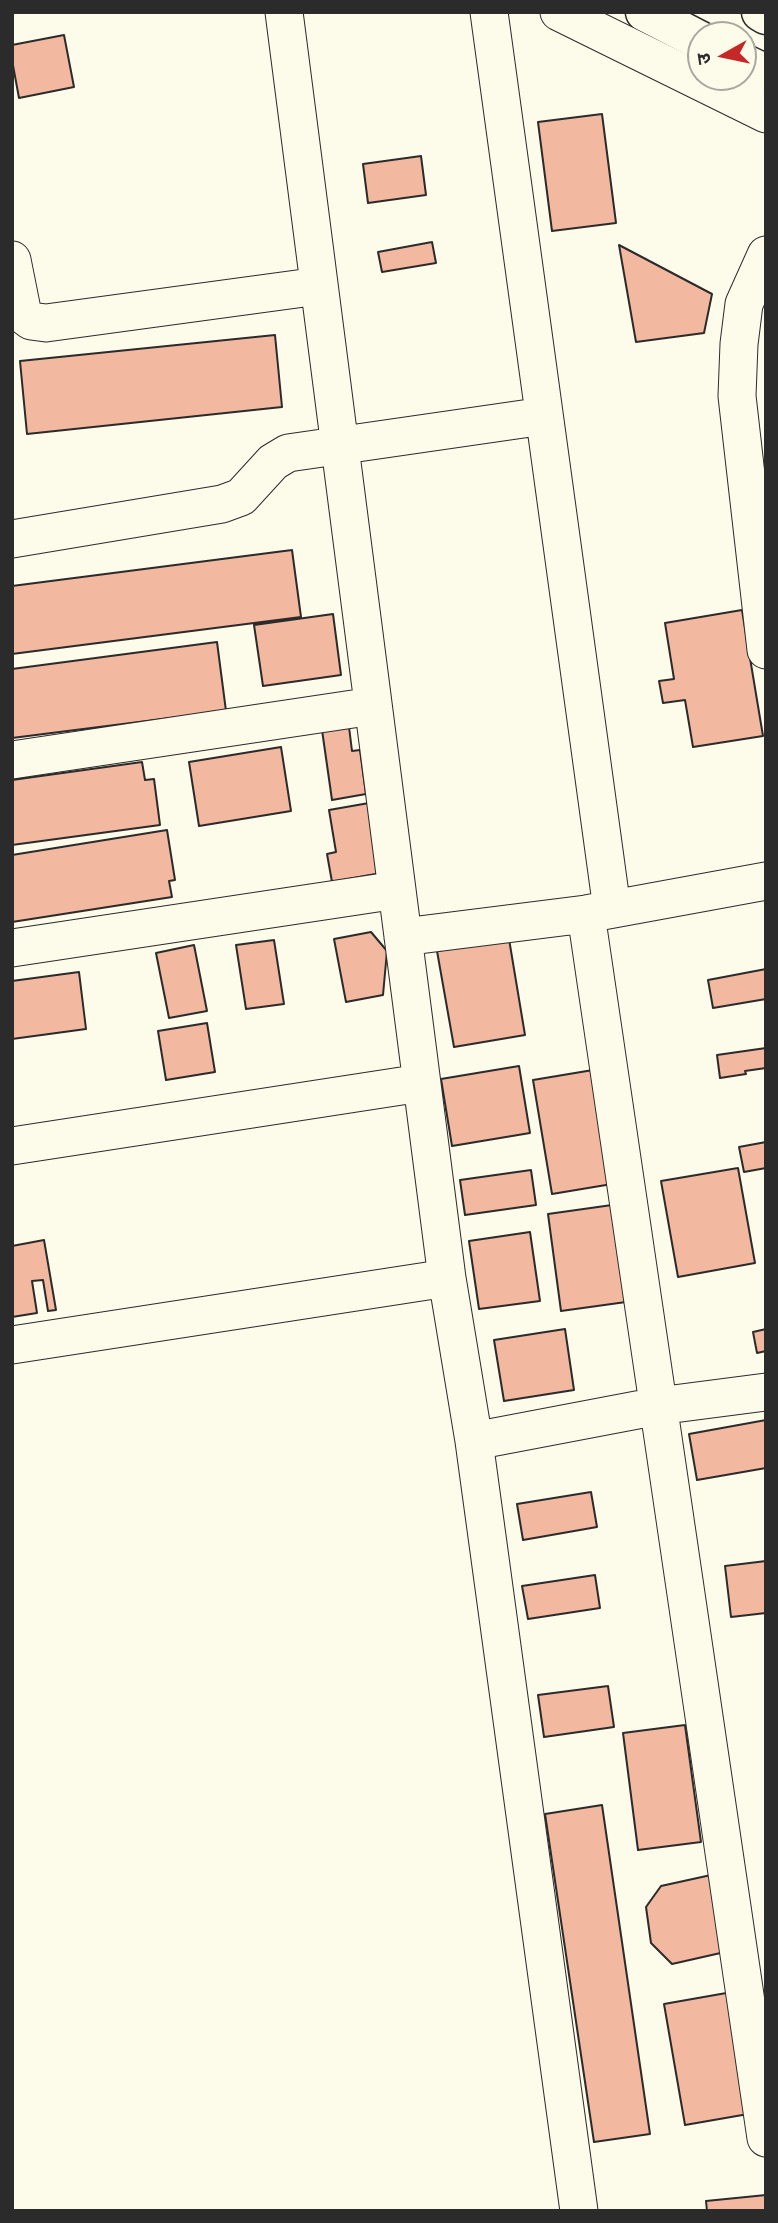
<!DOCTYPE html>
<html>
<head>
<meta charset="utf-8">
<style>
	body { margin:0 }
	#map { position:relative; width:778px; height:2223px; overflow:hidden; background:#fdfbea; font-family:Merriweather,"Noto Sans Devanagari",serif }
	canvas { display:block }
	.frame { position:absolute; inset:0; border:14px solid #2b2b2b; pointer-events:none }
	.north { position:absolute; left:687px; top:21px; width:70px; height:70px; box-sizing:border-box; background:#fdfbea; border:2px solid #a9a89e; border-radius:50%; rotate:261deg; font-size:19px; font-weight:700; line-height:28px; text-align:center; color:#2b2b2b }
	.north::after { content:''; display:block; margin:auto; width:24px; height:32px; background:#c62828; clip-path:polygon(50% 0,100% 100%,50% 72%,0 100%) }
</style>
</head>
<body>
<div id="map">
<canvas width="778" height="2223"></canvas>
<div class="frame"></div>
<div class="north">उ</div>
</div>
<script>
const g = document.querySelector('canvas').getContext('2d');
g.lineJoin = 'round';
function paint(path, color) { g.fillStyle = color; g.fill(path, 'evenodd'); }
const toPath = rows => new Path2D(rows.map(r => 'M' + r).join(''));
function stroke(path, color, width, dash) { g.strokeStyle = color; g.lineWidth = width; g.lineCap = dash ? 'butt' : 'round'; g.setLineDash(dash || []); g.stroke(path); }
const building = toPath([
	[64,35,74,87,19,98,12,60,12,45,64,35],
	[602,114,616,223,552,231,538,122,602,114],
	[421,156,426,195,368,203,363,164,421,156],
	[432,242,436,263,382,272,378,252,432,242],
	[619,245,712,294,704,333,636,342,619,245],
	[275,335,282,407,27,434,20,361,275,335],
	[292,550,301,617,12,654,12,586,292,550],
	[742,610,763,736,693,747,685,700,663,703,659,681,674,679,665,623,742,610],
	[333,614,341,675,263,686,254,625,333,614],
	[217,642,226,711,12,738,12,669,217,642],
	[349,727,352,751,360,750,366,794,332,800,322,730,349,727],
	[281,747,291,811,199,826,189,762,281,747],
	[142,762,145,780,154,779,160,825,12,845,12,780,142,762],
	[369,803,381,873,332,882,327,854,336,852,329,810,369,803],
	[167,830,175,880,169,881,172,897,12,922,12,855,167,830],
	[371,932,387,951,383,995,346,1002,334,939,371,932],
	[509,939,525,1035,454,1047,437,951,509,939],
	[274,940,284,1004,246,1009,236,945,274,940],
	[194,945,207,1011,169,1018,156,953,194,945],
	[766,969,766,999,713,1008,708,980,766,969],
	[79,972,86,1029,12,1039,12,981,79,972],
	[207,1023,215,1072,166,1080,158,1031,207,1023],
	[766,1048,766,1068,745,1071,746,1074,720,1078,717,1055,766,1048],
	[519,1066,530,1133,452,1146,441,1079,519,1066],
	[593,1070,612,1184,552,1194,533,1080,593,1070],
	[766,1142,766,1168,744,1172,739,1147,766,1142],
	[738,1168,755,1263,678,1277,661,1181,738,1168],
	[531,1170,536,1205,465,1215,460,1180,531,1170],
	[612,1205,626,1302,561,1311,548,1214,612,1205],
	[530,1232,540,1301,479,1309,469,1241,530,1232],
	[44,1240,56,1310,48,1311,43,1280,32,1281,37,1313,12,1317,12,1246,44,1240],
	[565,1329,574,1390,504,1401,494,1340,565,1329],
	[766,1329,766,1351,757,1353,753,1332,766,1329],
	[766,1420,766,1468,697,1480,689,1434,766,1420],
	[591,1492,597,1527,523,1540,517,1504,591,1492],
	[766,1561,766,1613,731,1617,725,1566,766,1561],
	[595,1575,600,1608,528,1619,522,1586,595,1575],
	[608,1686,614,1727,544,1737,538,1695,608,1686],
	[685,1725,701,1842,638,1850,623,1733,685,1725],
	[602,1805,650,2134,594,2142,545,1814,602,1805],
	[711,1875,725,1952,672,1964,651,1943,646,1907,661,1886,711,1875],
	[732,1992,754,2113,685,2125,664,2004,732,1992],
	[766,2195,766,2211,707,2211,706,2201,766,2195]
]);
paint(building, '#f2b8a0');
stroke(building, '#2b2b2b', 2);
const minor = toPath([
	[489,12,612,909],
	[559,12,766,114],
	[766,255,744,304,739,344,737,396,766,650],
	[12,260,23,315,31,321,46,323,319,286],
	[12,539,222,504,241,497,273,462,288,453,544,416],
	[12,760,373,706],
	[586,914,766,2138],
	[403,937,586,914,766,881],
	[12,948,397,890],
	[12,1146,421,1083],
	[447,1278,474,1441],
	[12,1345,447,1278,284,12],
	[579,2211,474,1441,658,1406,766,1392]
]);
const highway = toPath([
	[645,12,701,41],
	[761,12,766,15],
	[743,63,766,74]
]);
stroke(minor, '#2b2b2b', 39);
stroke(highway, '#2b2b2b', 41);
stroke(minor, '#fdfbea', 37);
stroke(highway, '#fdfbea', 38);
</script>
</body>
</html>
